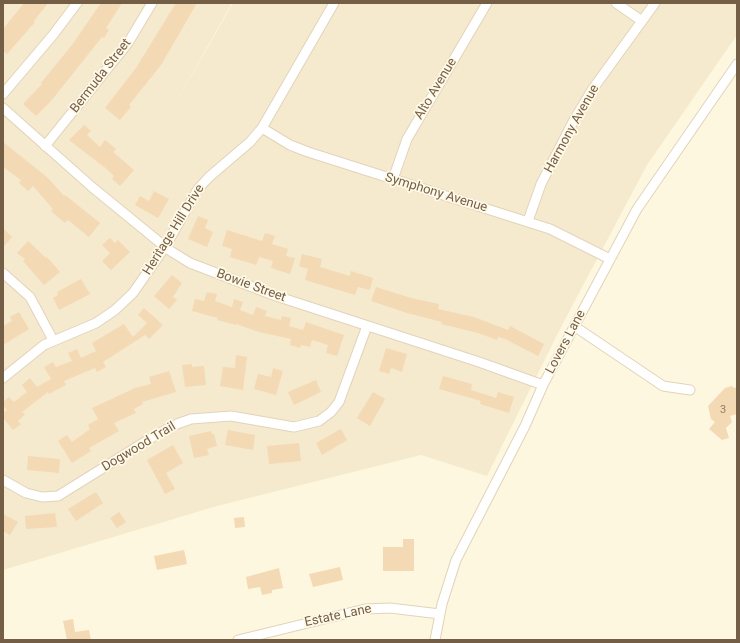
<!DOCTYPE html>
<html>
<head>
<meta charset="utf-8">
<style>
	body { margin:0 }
	#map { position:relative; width:740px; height:643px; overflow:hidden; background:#fdf7df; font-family:Roboto,sans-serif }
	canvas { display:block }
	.frame { position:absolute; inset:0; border:4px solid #755e46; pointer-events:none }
</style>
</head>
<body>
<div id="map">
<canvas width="740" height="643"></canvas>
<div class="frame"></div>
</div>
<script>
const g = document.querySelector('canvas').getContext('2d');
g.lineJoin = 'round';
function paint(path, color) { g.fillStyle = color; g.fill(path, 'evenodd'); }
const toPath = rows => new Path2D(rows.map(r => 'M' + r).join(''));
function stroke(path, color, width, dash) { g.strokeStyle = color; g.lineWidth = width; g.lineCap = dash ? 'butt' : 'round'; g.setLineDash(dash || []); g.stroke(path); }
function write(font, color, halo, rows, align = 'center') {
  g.font = font + ' Roboto,sans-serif'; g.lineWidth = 3.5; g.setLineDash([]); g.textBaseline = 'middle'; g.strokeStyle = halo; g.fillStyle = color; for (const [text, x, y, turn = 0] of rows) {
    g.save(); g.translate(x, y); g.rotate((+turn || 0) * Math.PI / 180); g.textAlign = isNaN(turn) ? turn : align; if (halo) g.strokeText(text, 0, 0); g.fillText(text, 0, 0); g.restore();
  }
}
paint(toPath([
	[3,3,232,3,169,115,233,3,737,3,737,35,647,165,561,327,487,476,421,455,217,506,3,570]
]), '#f5eacd');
paint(toPath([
	[24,3,48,3,34,21,35,22,7,54,3,51,3,29],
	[101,3,122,3,106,28,109,30,104,38,102,37,51,101,36,116,23,104,42,84,41,83,72,45],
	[176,3,197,3,161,65,129,105,131,107,120,120,105,108,136,68],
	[84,125,91,131,87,135,100,147,105,140,116,149,113,152,134,170,120,186,112,179,114,176,108,170,69,140],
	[3,142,48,178,64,196,65,195,100,223,89,237,68,220,65,223,51,211,53,209,33,186,28,191,19,183,21,180,3,167],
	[154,191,169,199,158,218,135,205,140,196,149,201],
	[198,216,208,220,205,228,213,232,207,247,188,239],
	[3,228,12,237,3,247],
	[227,230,262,241,265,233,275,236,272,244,288,249,286,256,295,258,290,274,271,268,273,261,259,257,256,265,230,257,232,249,222,246],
	[110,238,115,243,118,240,130,252,111,270,102,261,110,253,102,245],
	[28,241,46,258,47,257,60,272,44,285,23,261,25,259,17,253],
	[302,254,322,259,320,267,350,276,351,271,373,278,370,290,358,287,355,295,305,280,308,269,299,266],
	[172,275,182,283,173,297,177,300,169,309,154,296],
	[81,279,90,294,59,310,53,298,58,295,57,292],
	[376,287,411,298,439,304,438,309,474,317,508,330,510,326,544,344,538,356,505,339,498,337,497,340,478,333,441,324,442,322,407,313,371,301],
	[207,292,217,294,215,301,232,307,234,299,243,302,240,310,253,315,256,307,267,311,265,316,281,320,282,316,291,318,289,326,303,330,306,322,344,335,337,356,326,353,328,345,312,340,310,347,301,345,300,348,290,345,291,339,259,332,236,324,236,325,217,320,218,318,192,311,195,299,204,301],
	[144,308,163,325,149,339,145,335,103,362,106,367,97,372,95,368,64,381,66,385,49,394,48,392,22,412,25,414,18,421,21,424,13,430,3,418,3,413,7,410,3,405,3,402,9,397,14,402,27,392,22,385,30,378,37,387,51,379,44,367,53,362,56,367,72,361,68,353,77,349,81,358,96,351,92,343,124,324,133,337,147,323,138,315],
	[19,312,29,329,3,345,3,326,12,321,10,317],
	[386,348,407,354,402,372,391,368,389,374,379,371],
	[236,355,247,357,243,390,220,386,223,367,235,368],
	[192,364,192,367,204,366,206,385,185,387,182,365],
	[273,368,283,371,276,395,254,389,258,374,271,377],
	[169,371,176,392,142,402,143,404,134,409,136,413,114,423,119,431,89,448,91,451,72,463,58,441,67,435,72,442,90,429,88,425,98,419,92,408,135,388,151,384,149,377],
	[443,376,472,384,471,390,496,398,498,392,514,397,509,413,480,404,481,401,439,389],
	[316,380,321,392,294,405,288,392],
	[732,386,734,388,737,387,737,414,730,416,732,422,726,428,729,438,722,440,709,429,715,422,711,419,708,406,725,388],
	[373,392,385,399,370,426,357,418],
	[341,429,347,440,322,455,316,443],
	[228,430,255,435,253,450,225,445],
	[211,431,212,434,214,434,217,446,207,449,209,455,194,458,189,436],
	[299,443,301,461,269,464,267,446],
	[173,445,183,463,166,473,175,489,165,494,147,460],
	[28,456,60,459,59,473,27,470],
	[96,492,103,503,76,521,68,509],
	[119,512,126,522,117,528,110,518],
	[55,513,57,527,26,529,25,516],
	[3,514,18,522,10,535,3,531],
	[244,517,245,527,235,528,234,518],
	[403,539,414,539,414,571,383,571,383,547,403,547],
	[184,550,187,564,157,570,154,556],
	[340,567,343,580,313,587,309,574],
	[279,568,283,588,272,590,272,593,262,595,260,587,248,589,246,577],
	[73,619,75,632,89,630,91,640,67,640,63,621]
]), '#f4d9b5');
const minor = toPath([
	[616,3,642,21],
	[3,94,53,35,77,3],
	[3,108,92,187,169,250,190,263,276,296,479,362,543,385],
	[262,128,290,145,308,152,550,229,610,259],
	[45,146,128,43,152,3],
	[393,179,407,139,487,3],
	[528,221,541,184,574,120,592,90,655,3],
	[3,273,30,297,53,340],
	[574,326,663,386,690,390],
	[3,378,44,345,96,323,115,310,133,293,165,247,198,189,209,177,250,142,262,128,334,3],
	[3,480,26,493,42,497,58,496,156,435,177,424,191,419,231,416,294,427,319,421,331,412,339,402,367,326],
	[238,640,365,609,390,608,440,614],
	[435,640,442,604,456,560,525,426,543,385,637,209,737,64]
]);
stroke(minor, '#e2d3bb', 11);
stroke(minor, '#fff', 9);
write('11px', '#957d62', null, [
	["3",723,410]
]);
write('13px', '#755e46', '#fff9e7', [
	["Bermuda Street",101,76,-52],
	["Alto Avenue",436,89,-59],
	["Harmony Avenue",572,129,-61],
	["Symphony Avenue",436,193,17],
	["Heritage Hill Drive",174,230,-58],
	["Bowie Street",251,286,20],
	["Lovers Lane",566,342,-62],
	["Dogwood Trail",139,447,-31],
	["Estate Lane",338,616,-12]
]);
</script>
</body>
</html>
